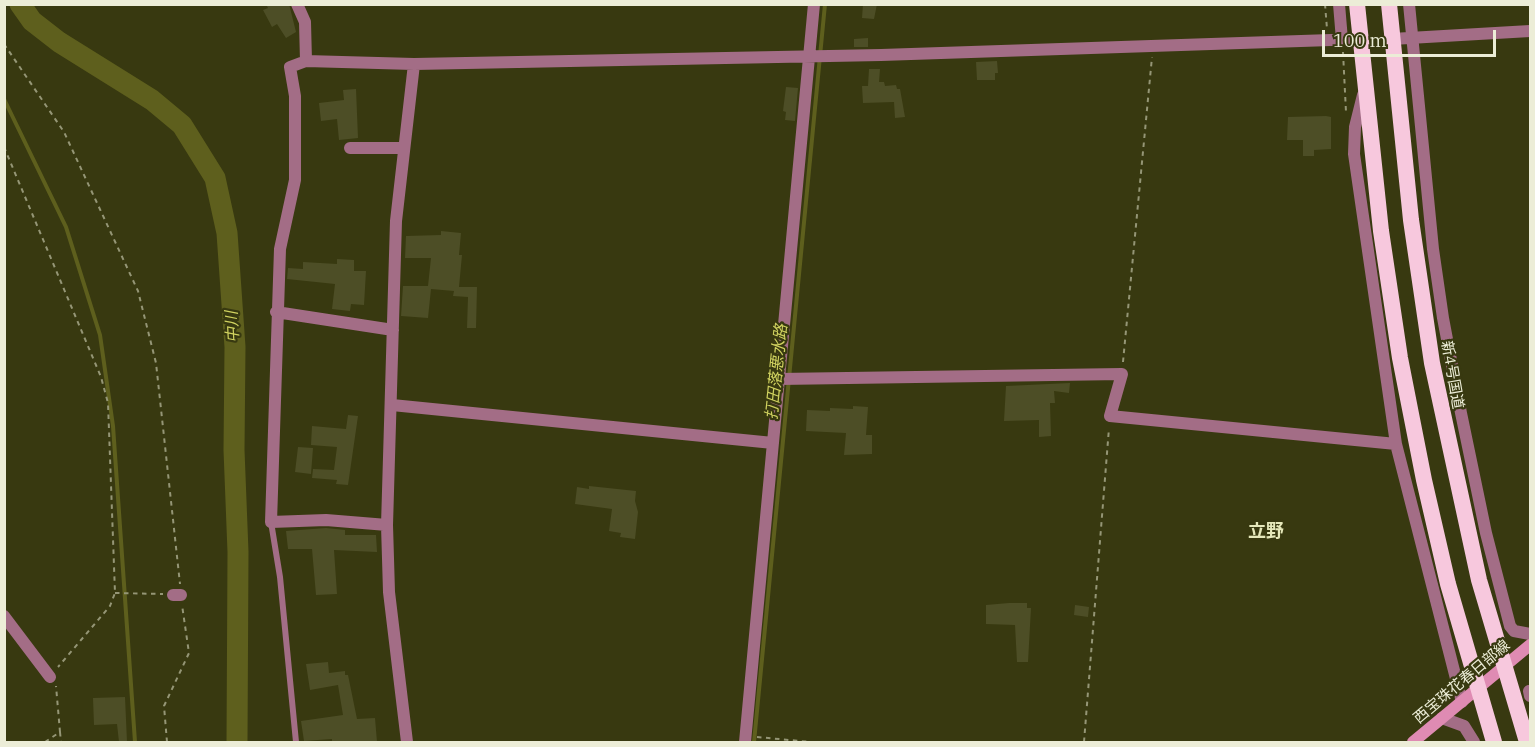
<!DOCTYPE html>
<html>
<head>
<meta charset="utf-8">
<style>
	body { margin:0 }
	#map { position:relative; width:1535px; height:747px; overflow:hidden; background:#383910; font-family:"IBM Plex Serif",serif }
	canvas { display:block }
	.frame { position:absolute; inset:0; border:6px solid #ecedd7; pointer-events:none }
	.scale { position:absolute; left:1322px; top:30px; width:174px; height:27px; box-sizing:border-box; border:3px solid #ecedd7; border-top:0; padding-left:8px; font-size:18px; line-height:21px; white-space:nowrap; color:#ecedd7; -webkit-text-stroke:4px #383910; paint-order:stroke }
</style>
</head>
<body>
<div id="map">
<canvas width="1535" height="747"></canvas>
<div class="frame"></div>
<div class="scale">100 m</div>
</div>
<script>
const g = document.querySelector('canvas').getContext('2d');
g.lineJoin = 'round';
const toPath = rows => new Path2D(rows.map(r => 'M' + r).join(''));
function stroke(path, color, width, dash) { g.strokeStyle = color; g.lineWidth = width; g.lineCap = dash ? 'butt' : 'round'; g.setLineDash(dash || []); g.stroke(path); }
function paint(path, color) { g.fillStyle = color; g.fill(path, 'evenodd'); }
function write(font, color, halo, rows, align = 'center') {
  g.font = font + ' "IBM Plex Serif","Noto Sans JP",serif'; g.lineWidth = 4.5; g.setLineDash([]); g.textBaseline = 'middle'; g.strokeStyle = halo; g.fillStyle = color; for (const [text, x, y, turn = 0] of rows) {
    g.save(); g.translate(x, y); g.rotate((+turn || 0) * Math.PI / 180); g.textAlign = isNaN(turn) ? turn : align; if (halo) g.strokeText(text, 0, 0); g.fillText(text, 0, 0); g.restore();
  }
}
stroke(toPath([
	[4,99,66,227,100,335,113,426,135,742],
	[754,742,825,4]
]), '#5e5f1d', 4);
stroke(toPath([
	[20,4,32,21,59,42,152,100,182,125,215,178,227,233,235,347,234,450,238,552,237,742]
]), '#5e5f1d', 21);
paint(toPath([
	[266,4,289,4,296,32,286,38,277,24,272,27,263,10,268,8],
	[863,4,877,4,874,19,862,18],
	[868,38,868,47,854,47,854,39],
	[997,61,998,73,995,73,995,80,977,80,976,62],
	[869,69,880,69,879,82,884,82,885,86,896,85,897,89,900,89,905,117,895,118,894,102,863,103,862,86,868,86],
	[786,87,798,88,795,121,785,120,786,112,783,111],
	[356,89,358,138,339,140,337,119,321,121,319,103,344,100,343,90],
	[1326,116,1331,117,1331,149,1314,150,1314,156,1303,156,1303,140,1287,140,1288,117],
	[441,231,461,233,459,255,462,255,459,287,477,287,476,328,467,328,468,297,453,296,454,291,431,289,428,318,401,316,403,286,428,286,431,258,405,258,406,236,441,235],
	[337,259,354,260,354,271,366,271,364,305,351,304,350,311,332,309,335,284,287,279,288,268,303,269,303,262,337,264],
	[1070,383,1069,393,1054,391,1055,403,1050,403,1051,436,1039,437,1039,420,1004,421,1006,386],
	[853,406,868,407,866,435,872,435,872,454,844,455,846,433,806,431,807,410,830,411,830,408,853,409],
	[348,415,358,416,348,485,336,484,337,480,312,478,313,469,334,470,337,447,311,445,312,426,346,429],
	[298,447,313,448,311,474,295,472],
	[589,486,636,491,635,501,638,512,635,539,620,537,621,533,609,531,612,509,575,504,577,487,589,489],
	[326,528,345,530,345,535,376,535,377,552,334,550,337,594,316,595,312,549,288,549,286,531],
	[1009,603,1027,603,1027,608,1031,608,1028,662,1017,662,1015,625,986,624,986,605],
	[1075,605,1089,607,1088,617,1074,615],
	[328,662,329,673,345,671,345,675,348,675,357,719,375,718,377,742,332,742,332,739,304,741,301,721,343,715,338,685,310,690,306,664],
	[125,697,127,742,119,742,117,724,94,725,93,698]
]), '#4d4e26');
stroke(toPath([
	[1325,4,1327,29],
	[4,44,64,132,138,291,156,363,180,584],
	[1343,52,1346,112],
	[4,147,101,377,108,403,115,593,110,606,58,667],
	[1123,362,1152,57],
	[115,593,163,594],
	[60,732,61,742],
	[757,737,811,742],
	[45,742,60,732,56,686],
	[167,742,164,706,189,653,182,605],
	[1084,742,1109,428]
]), '#959676', 2, [4.5, 4.5]);
stroke(toPath([
	[271,522,280,577,296,742]
]), '#a36d86', 6);
stroke(toPath([
	[297,4,305,22,306,61],
	[1339,4,1342,40],
	[1409,4,1433,249,1443,318,1461,413,1486,533,1510,626,1514,631,1530,634],
	[1392,39,1530,31],
	[1363,95,1355,127,1354,154,1396,444,1462,702],
	[350,148,404,148],
	[276,312,393,330],
	[779,379,1122,374,1110,416,1396,444],
	[392,405,773,443],
	[387,525,326,520,271,522,280,249,295,180,295,96,290,67,306,61,414,64,881,55,1361,39],
	[173,595,181,595],
	[4,616,50,677],
	[1529,691,1530,696],
	[1442,718,1464,726,1474,742],
	[407,742,389,592,387,525,396,221,414,64],
	[745,742,814,4]
]), '#a36d86', 12);
stroke(toPath([
	[1413,742,1530,645]
]), '#df8bb3', 12);
stroke(toPath([
	[1357,4,1381,231,1400,358,1424,480,1448,584,1494,742],
	[1389,4,1411,220,1432,363,1479,580,1527,742]
]), '#f7c8dd', 16);
write('15px', '#ecedd7', '#383910', [
	["新4号国道",1452,375,80],
	["西宝珠花春日部線",1462,682,-40]
]);
write('italic 16px', '#d1d360', '#383910', [
	["中川",233,327,-93],
	["打田落悪水路",777,372,-84]
]);
write('bold 18px', '#e5e8ba', '#383910', [
	["立野",1266,532]
]);
</script>
</body>
</html>
